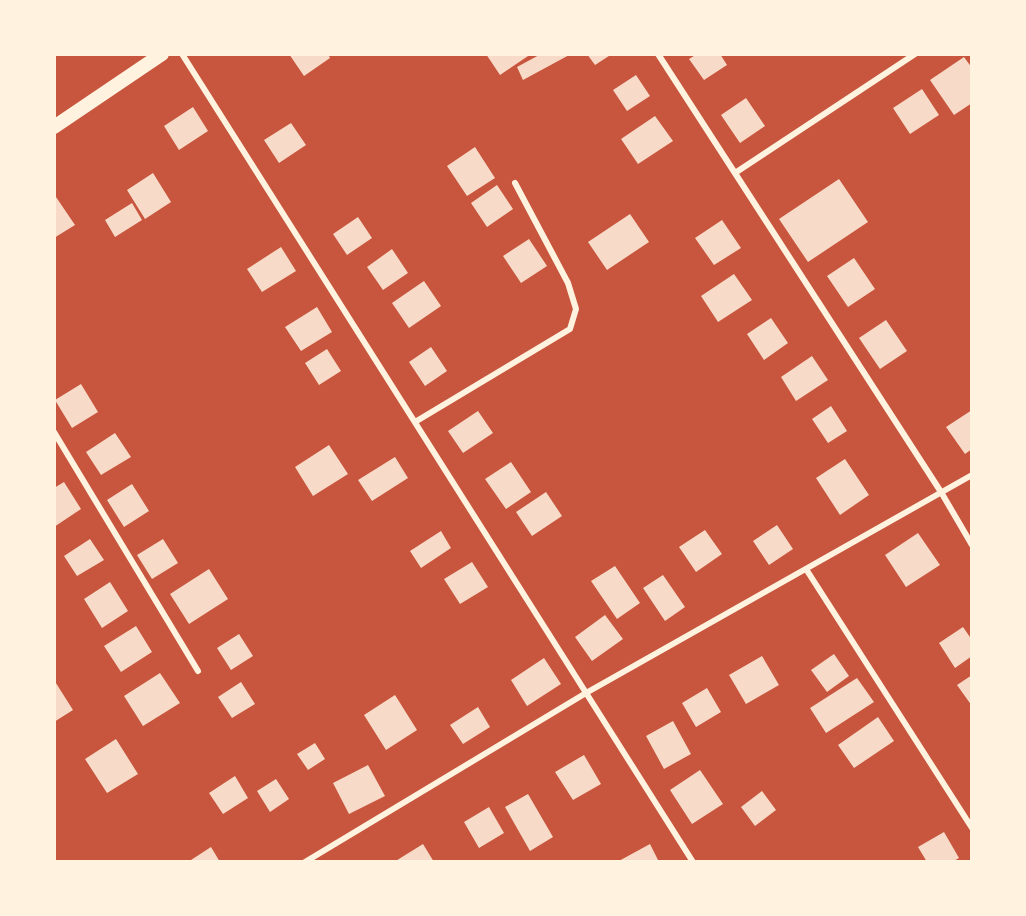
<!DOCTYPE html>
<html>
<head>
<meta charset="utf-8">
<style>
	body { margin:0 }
	#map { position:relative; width:1026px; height:916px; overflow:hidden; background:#c8553d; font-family:Arial,sans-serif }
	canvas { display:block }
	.frame { position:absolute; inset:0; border:56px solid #fff3e0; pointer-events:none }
</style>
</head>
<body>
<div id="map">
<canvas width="1026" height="916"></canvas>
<div class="frame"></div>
</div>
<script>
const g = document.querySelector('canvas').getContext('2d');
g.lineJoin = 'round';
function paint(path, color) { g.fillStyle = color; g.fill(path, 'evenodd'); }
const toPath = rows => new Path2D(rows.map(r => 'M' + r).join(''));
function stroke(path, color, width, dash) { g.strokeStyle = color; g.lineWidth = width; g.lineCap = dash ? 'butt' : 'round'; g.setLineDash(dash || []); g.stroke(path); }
paint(toPath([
	[289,54,328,54,330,58,304,76],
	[486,54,531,54,500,75],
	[541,54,571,54,523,80,517,67],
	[587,54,612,54,595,65],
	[697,54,720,54,727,65,704,80,689,59],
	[964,57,972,68,972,103,954,115,930,80],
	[636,75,650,96,627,111,613,90],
	[922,89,939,115,910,134,893,108],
	[746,98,765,126,740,143,721,115],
	[193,107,208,131,179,150,164,126],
	[655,116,673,141,638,164,621,139],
	[291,123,306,145,279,163,264,140],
	[475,147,495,178,467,196,447,166],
	[153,173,171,202,145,219,127,190],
	[839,179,868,222,808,262,779,219],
	[497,185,513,209,487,227,471,203],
	[56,197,75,225,54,238,54,198],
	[132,203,142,220,115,237,105,220],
	[630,214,649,242,607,270,588,242],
	[358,217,372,238,347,255,333,234],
	[722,220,741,248,714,265,695,238],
	[529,239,547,266,521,283,503,256],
	[281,247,296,271,262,292,247,269],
	[392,249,408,273,383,290,367,267],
	[854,258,875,289,848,307,827,276],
	[734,274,752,300,718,322,701,296],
	[424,281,441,306,409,328,392,303],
	[317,307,332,332,301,351,285,327],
	[771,318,788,343,764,360,747,334],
	[886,320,907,351,880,369,859,338],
	[431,347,447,371,425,386,409,362],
	[327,349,341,371,319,385,305,363],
	[812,356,828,380,796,401,781,377],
	[81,384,98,412,72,428,55,400],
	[831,406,847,431,828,443,812,419],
	[972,410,972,449,965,454,946,427],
	[478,411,493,433,463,453,448,431],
	[115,433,131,457,101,475,86,452],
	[329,445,348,474,313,496,295,467],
	[395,457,408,478,372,501,358,480],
	[845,459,869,495,840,515,816,478],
	[511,462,531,492,506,509,485,479],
	[64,482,81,509,54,527,54,488],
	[132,484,149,511,124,527,107,500],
	[546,492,562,516,532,536,516,512],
	[777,525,793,549,769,565,753,541],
	[705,530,722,554,696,572,679,547],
	[441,531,451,548,421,568,410,551],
	[918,533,940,565,906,587,885,555],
	[90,539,104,560,77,576,64,556],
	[163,539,178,563,152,579,137,555],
	[472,562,488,587,460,604,444,579],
	[615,566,640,603,617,619,591,581],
	[209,569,228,599,189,624,170,594],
	[663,575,685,607,665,621,643,588],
	[110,582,128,611,102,628,84,599],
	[605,615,623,639,592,661,575,637],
	[136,626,152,652,121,672,104,646],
	[963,627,972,640,972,656,955,668,939,643],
	[239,634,253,656,231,670,217,648],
	[834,654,849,676,827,692,811,670],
	[762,656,779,685,746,704,729,675],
	[544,658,561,684,527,706,511,680],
	[160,673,180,703,143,726,124,696],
	[972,675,972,706,957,685],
	[857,678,874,702,826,733,810,708],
	[54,680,73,710,54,722],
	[241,682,255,704,232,718,218,697],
	[707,688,721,712,696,727,682,703],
	[395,695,417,730,386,750,364,715],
	[478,707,490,727,463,744,450,725],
	[878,717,894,741,854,768,838,745],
	[673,721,691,754,664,769,646,736],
	[116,739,138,774,107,793,85,759],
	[315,743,325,759,308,770,297,754],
	[584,755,601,784,573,800,555,772],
	[368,765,385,796,349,814,333,783],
	[700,770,723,804,692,824,670,790],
	[235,776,248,798,223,814,209,793],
	[276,779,289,799,270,812,257,791],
	[762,791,776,810,755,826,741,807],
	[528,794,553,837,530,851,505,807],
	[489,807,504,833,479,848,464,822],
	[944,832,959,858,952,862,927,862,918,847],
	[423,844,434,862,394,862],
	[650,844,659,862,617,862],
	[211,847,220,862,192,862,191,860]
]), '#f7dbc8');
stroke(toPath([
	[182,54,693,862],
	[658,54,941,492,972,545],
	[735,173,915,54],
	[415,422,570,329,576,309,568,283,515,183],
	[54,432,198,671],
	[806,569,972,828],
	[305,862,586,693,972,475]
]), '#fff3e0', 6);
stroke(toPath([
	[54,127,162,54]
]), '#fff3e0', 14);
</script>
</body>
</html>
